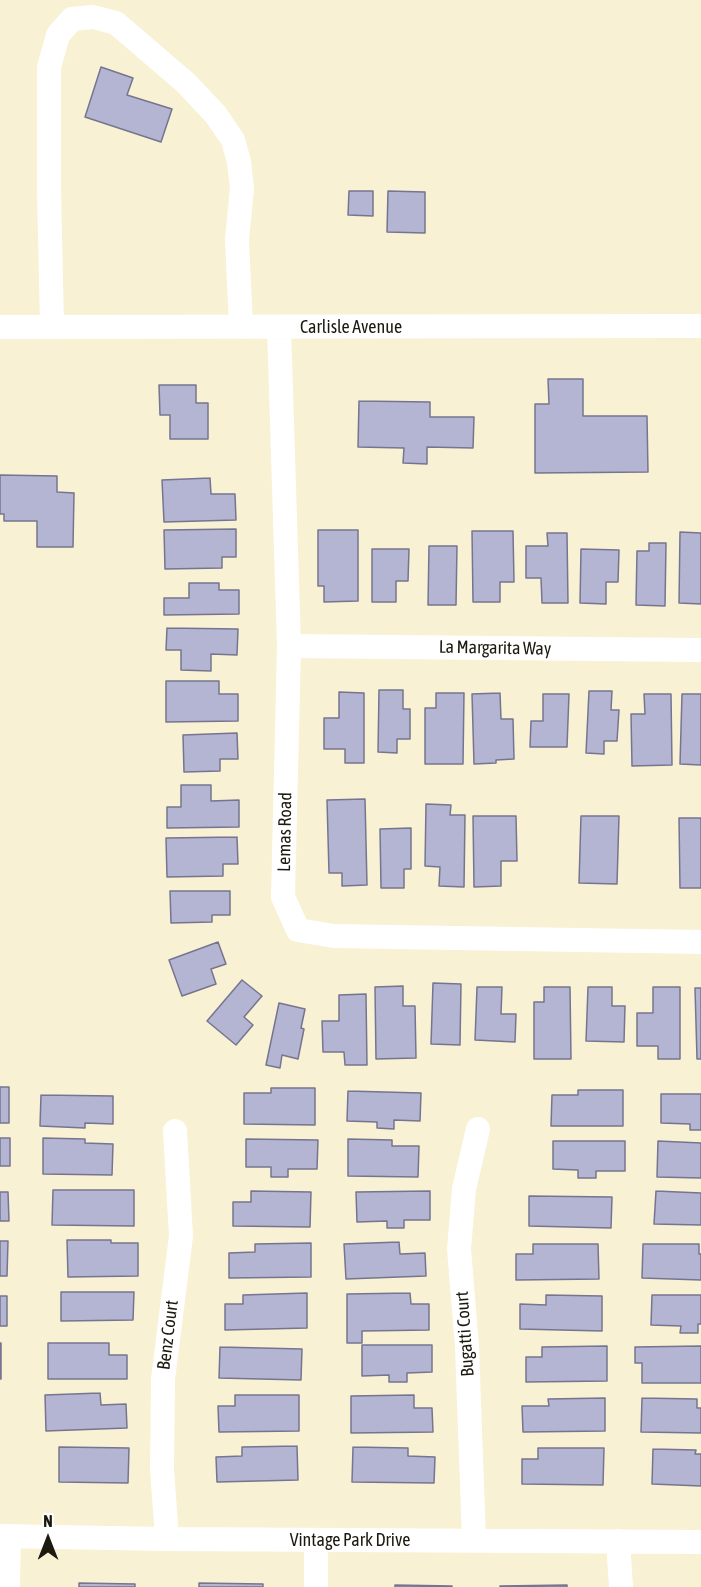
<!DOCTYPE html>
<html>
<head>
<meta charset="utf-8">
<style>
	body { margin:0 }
	#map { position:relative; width:701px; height:1587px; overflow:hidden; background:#f8f1d3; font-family:"Asap Condensed",sans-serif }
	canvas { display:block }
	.north { position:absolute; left:18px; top:1509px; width:60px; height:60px; -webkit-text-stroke:4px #fff; paint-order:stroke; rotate:0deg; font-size:16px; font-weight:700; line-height:24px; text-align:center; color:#1c190f }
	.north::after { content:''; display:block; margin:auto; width:21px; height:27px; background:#1c190f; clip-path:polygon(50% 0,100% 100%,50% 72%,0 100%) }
</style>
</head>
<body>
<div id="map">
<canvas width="701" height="1587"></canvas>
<div class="north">N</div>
</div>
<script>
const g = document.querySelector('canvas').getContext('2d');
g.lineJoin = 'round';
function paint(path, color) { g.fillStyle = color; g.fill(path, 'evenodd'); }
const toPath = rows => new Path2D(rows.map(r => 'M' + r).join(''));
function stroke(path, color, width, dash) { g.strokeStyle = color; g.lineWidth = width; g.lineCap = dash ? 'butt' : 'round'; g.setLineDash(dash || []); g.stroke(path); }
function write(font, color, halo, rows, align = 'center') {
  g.font = font + ' "Asap Condensed",sans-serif'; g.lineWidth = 4.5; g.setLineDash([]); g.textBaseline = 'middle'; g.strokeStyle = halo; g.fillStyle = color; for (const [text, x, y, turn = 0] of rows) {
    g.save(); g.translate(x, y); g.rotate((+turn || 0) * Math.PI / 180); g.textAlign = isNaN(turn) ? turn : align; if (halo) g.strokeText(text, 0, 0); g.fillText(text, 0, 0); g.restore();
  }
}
const building = toPath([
	[101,67,133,78,127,95,172,109,161,142,85,117,101,67],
	[349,191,373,191,373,216,348,215,349,191],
	[388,191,425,192,425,233,387,232,388,191],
	[548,379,583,379,583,416,647,416,648,472,535,473,535,404,549,404,548,379],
	[159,385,196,385,196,403,208,403,208,439,170,439,170,415,160,415,159,385],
	[359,401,430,402,430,417,474,417,473,448,427,447,427,464,403,463,404,448,358,447,359,401],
	[0,475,57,476,57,492,74,493,73,547,37,547,37,521,4,521,4,514,0,514,0,475],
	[210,478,211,494,235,494,236,520,164,522,162,480,210,478],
	[236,529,236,557,222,557,222,568,165,569,164,530,236,529],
	[318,530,358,530,358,601,324,602,324,586,318,586,318,530],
	[472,531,513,531,514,582,500,582,500,602,473,602,472,531],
	[680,532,701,533,701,604,679,603,680,532],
	[547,533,567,533,568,603,542,603,541,578,526,578,526,546,548,546,547,533],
	[649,543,666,543,665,606,636,605,637,551,649,551,649,543],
	[429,546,457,546,456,605,428,605,429,546],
	[372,549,409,549,408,581,396,581,396,602,372,602,372,549],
	[581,549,619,550,618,582,606,582,606,604,580,603,581,549],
	[189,583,219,583,219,590,239,590,239,614,164,615,164,598,189,598,189,583],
	[167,628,238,629,237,655,211,654,211,671,181,670,181,650,166,650,167,628],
	[166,681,219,681,219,694,238,694,238,721,166,722,166,681],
	[379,690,403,690,403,709,410,709,410,739,397,739,397,753,378,752,379,690],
	[589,691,612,691,611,710,619,710,617,741,604,741,604,754,586,753,589,691],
	[339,692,364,693,364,763,345,763,345,749,324,749,324,718,339,718,339,692],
	[436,693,464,693,463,764,425,764,425,708,436,708,436,693],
	[500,693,501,719,513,719,514,759,496,760,496,763,474,764,472,694,500,693],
	[543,694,569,694,567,747,530,747,531,721,543,721,543,694],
	[644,694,671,694,672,765,632,766,631,714,645,714,644,694],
	[682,694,701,694,701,765,680,764,682,694],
	[237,733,238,759,220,759,220,771,184,772,183,735,237,733],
	[181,785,211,785,211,801,239,800,239,827,167,828,167,807,181,807,181,785],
	[365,799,367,885,342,886,342,873,329,873,327,800,365,799],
	[426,804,451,805,450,815,465,815,464,887,439,886,440,867,425,866,426,804],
	[473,816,516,816,517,861,501,861,501,886,474,887,473,816],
	[581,816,619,816,617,884,579,883,581,816],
	[679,818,701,818,701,888,680,888,679,818],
	[411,828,411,869,404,869,404,888,381,888,380,829,411,828],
	[237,837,238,864,223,864,223,876,167,877,166,838,237,837],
	[170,891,230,891,230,915,212,915,212,922,171,923,170,891],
	[218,942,226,964,211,969,216,984,182,996,169,960,218,942],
	[242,980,262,996,244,1017,253,1025,236,1045,207,1021,242,980],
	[433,983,461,984,460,1045,431,1044,433,983],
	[403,986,403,1006,415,1006,416,1058,376,1059,375,987,403,986],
	[477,987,502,987,501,1014,516,1014,515,1042,475,1040,477,987],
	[544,987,570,987,571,1059,534,1059,534,1002,544,1002,544,987],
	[588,987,612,987,612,1006,625,1006,624,1042,586,1041,588,987],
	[653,987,680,987,680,1059,658,1059,658,1046,637,1046,637,1013,653,1013,653,987],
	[695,988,701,988,701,1059,697,1059,695,988],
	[366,994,367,1065,345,1065,344,1052,323,1052,322,1021,339,1021,339,995,366,994],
	[279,1003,305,1009,301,1028,304,1029,298,1059,282,1055,280,1068,266,1065,279,1003],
	[0,1087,9,1087,9,1123,0,1123,0,1087],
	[271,1088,315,1088,315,1125,244,1124,244,1093,271,1093,271,1088],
	[578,1090,623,1090,623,1126,551,1126,552,1095,578,1095,578,1090],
	[348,1091,421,1093,420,1121,394,1120,394,1129,377,1128,377,1122,347,1121,348,1091],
	[661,1094,701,1094,701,1130,690,1130,690,1124,661,1123,661,1094],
	[41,1095,113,1096,113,1124,85,1123,85,1128,40,1126,41,1095],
	[0,1138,10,1138,10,1166,0,1166,0,1138],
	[43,1138,85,1139,85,1143,113,1144,112,1175,43,1174,43,1138],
	[246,1139,318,1140,317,1169,288,1169,288,1177,271,1177,271,1167,246,1167,246,1139],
	[348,1139,392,1140,392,1146,419,1146,418,1177,348,1176,348,1139],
	[553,1141,625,1141,625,1171,596,1171,596,1178,578,1178,578,1170,553,1169,553,1141],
	[658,1141,701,1143,701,1178,657,1177,658,1141],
	[53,1190,134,1190,134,1226,52,1225,53,1190],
	[251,1191,311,1192,310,1227,233,1226,233,1202,251,1202,251,1191],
	[430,1191,430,1220,404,1220,404,1228,387,1228,387,1221,357,1222,356,1192,430,1191],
	[656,1191,701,1193,701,1225,654,1224,656,1191],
	[0,1192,8,1192,9,1221,0,1221,0,1192],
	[529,1196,612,1197,611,1228,529,1226,529,1196],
	[67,1240,111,1240,111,1243,138,1243,138,1276,68,1277,67,1240],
	[0,1241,8,1241,7,1276,0,1276,0,1241],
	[399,1242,400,1254,425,1253,426,1276,346,1279,344,1244,399,1242],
	[311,1243,311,1277,229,1278,229,1253,255,1252,255,1244,311,1243],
	[533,1244,598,1244,599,1279,516,1280,516,1254,533,1254,533,1244],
	[643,1244,699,1244,699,1254,701,1254,701,1280,642,1278,643,1244],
	[61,1292,134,1292,133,1320,61,1321,61,1292],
	[307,1293,307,1328,225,1330,225,1304,243,1304,243,1295,307,1293],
	[410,1293,411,1304,429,1304,429,1330,362,1331,362,1343,347,1343,347,1294,410,1293],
	[546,1295,602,1296,602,1331,520,1329,520,1304,546,1305,546,1295],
	[652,1295,701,1295,701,1324,698,1324,698,1333,680,1333,681,1326,651,1325,652,1295],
	[0,1296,7,1296,7,1326,0,1326,0,1296],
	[0,1343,1,1343,1,1379,0,1379,0,1343],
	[48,1343,109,1343,109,1355,127,1355,127,1379,48,1379,48,1343],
	[362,1345,432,1345,432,1372,407,1373,407,1382,389,1382,389,1375,362,1376,362,1345],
	[607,1346,607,1381,526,1382,526,1357,542,1357,542,1347,607,1346],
	[701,1346,701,1383,642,1383,642,1363,635,1363,635,1347,701,1346],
	[220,1347,302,1349,301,1380,219,1378,220,1347],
	[100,1393,101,1405,126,1404,127,1428,46,1431,45,1395,100,1393],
	[235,1395,299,1395,299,1431,219,1432,218,1406,235,1406,235,1395],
	[414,1395,414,1408,432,1408,433,1432,351,1433,351,1396,414,1395],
	[605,1398,605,1431,523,1432,522,1406,549,1406,548,1399,605,1398],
	[642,1398,697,1399,697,1408,701,1408,701,1433,641,1432,642,1398],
	[297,1446,298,1480,217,1482,216,1457,242,1456,242,1447,297,1446],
	[59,1447,129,1448,128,1483,59,1482,59,1447],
	[353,1447,408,1448,408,1456,435,1457,434,1483,352,1482,353,1447],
	[538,1448,604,1448,603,1485,522,1484,522,1459,538,1459,538,1448],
	[653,1449,696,1450,695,1454,701,1454,701,1486,652,1484,653,1449],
	[79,1583,135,1584,135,1587,79,1587,79,1583],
	[199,1583,263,1584,263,1587,199,1587,199,1583],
	[395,1585,452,1586,452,1587,395,1587,395,1585],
	[567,1585,567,1587,500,1587,500,1586,567,1585]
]);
paint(building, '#b4b4d3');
stroke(building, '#76758f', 1.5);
stroke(toPath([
	[0,327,701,326],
	[52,327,49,189,49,67,58,35,72,19,93,17,116,23,186,83,216,115,233,140,239,162,242,188,237,239,241,327],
	[279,327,289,646,283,897,298,930,334,936,701,942],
	[289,646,701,650],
	[0,1536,167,1539,701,1542],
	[167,1539,162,1469,163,1379,181,1236,175,1131],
	[316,1540,316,1587],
	[474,1540,467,1347,459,1249,464,1189,478,1129],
	[618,1541,621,1587],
	[8,1587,9,1536]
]), '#fff', 24);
write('18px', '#1c190f', '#fff', [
	["Carlisle Avenue",351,327],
	["La Margarita Way",495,648,1],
	["Lemas Road",285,832,-89],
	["Bugatti Court",465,1334,-94],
	["Benz Court",168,1335,-83],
	["Vintage Park Drive",350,1540]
]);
</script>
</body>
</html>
